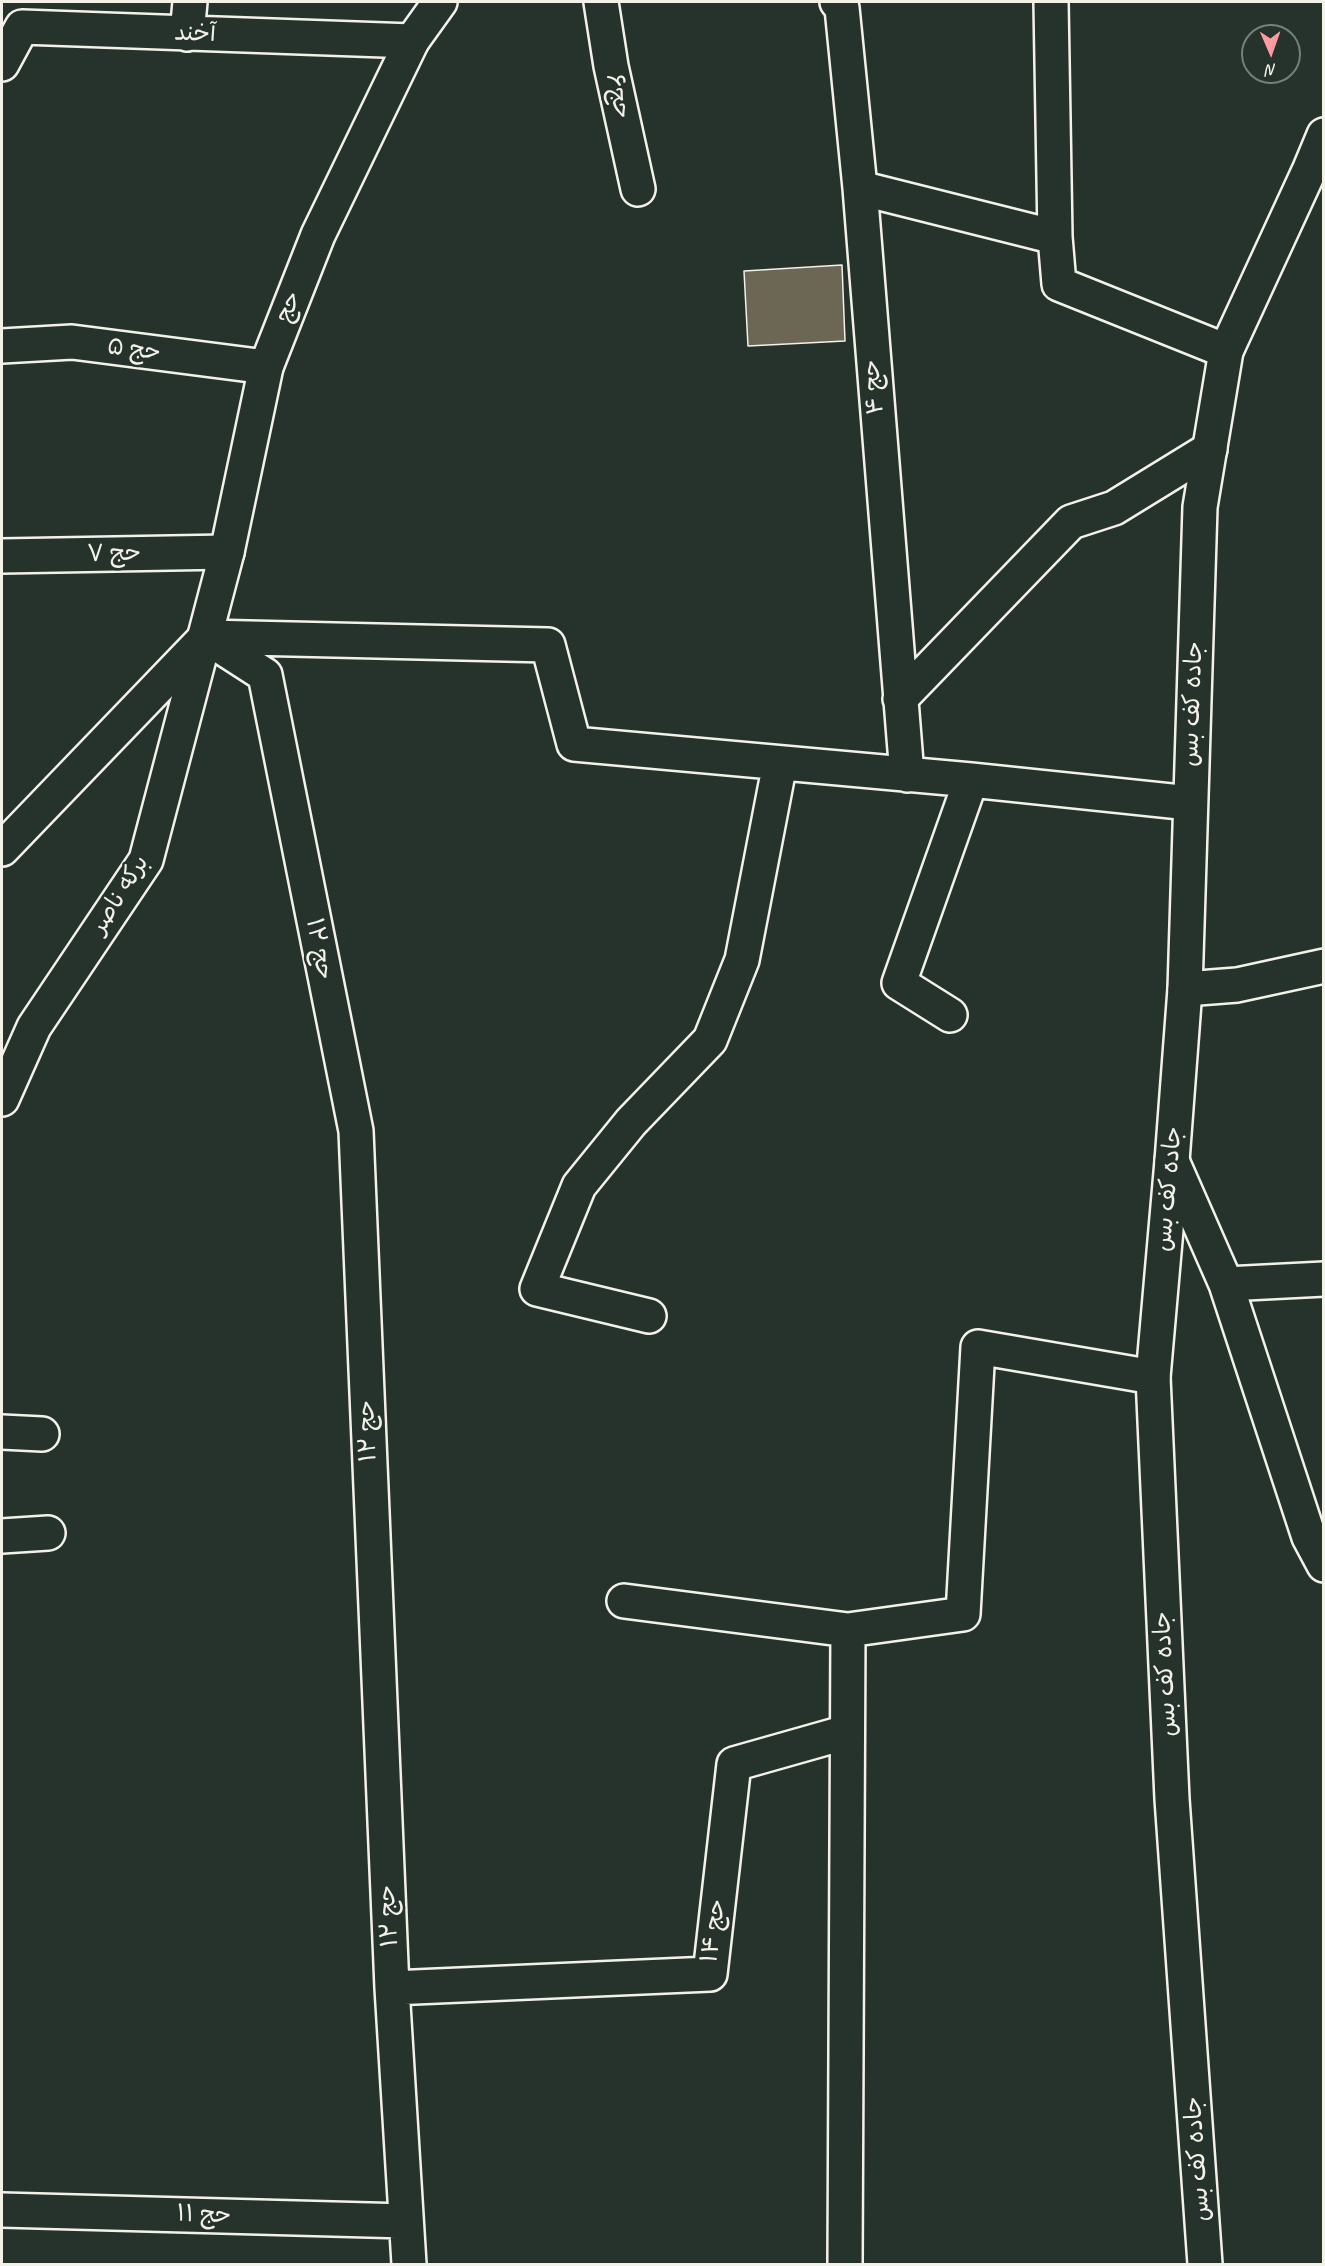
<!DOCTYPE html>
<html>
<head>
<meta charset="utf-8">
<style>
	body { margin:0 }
	#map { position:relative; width:1325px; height:2266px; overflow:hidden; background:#26332d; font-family:Caveat,sans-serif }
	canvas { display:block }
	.frame { position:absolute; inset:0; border:3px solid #f4f1e8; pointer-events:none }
	.north { position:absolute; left:1241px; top:24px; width:60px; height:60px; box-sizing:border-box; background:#26332d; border:2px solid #787f78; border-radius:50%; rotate:178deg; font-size:16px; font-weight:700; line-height:24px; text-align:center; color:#f4f1e8 }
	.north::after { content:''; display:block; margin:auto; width:21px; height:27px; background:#ff9aa2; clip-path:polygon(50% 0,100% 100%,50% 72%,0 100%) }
</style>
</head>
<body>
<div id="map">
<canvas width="1325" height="2266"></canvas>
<div class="frame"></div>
<div class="north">N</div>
</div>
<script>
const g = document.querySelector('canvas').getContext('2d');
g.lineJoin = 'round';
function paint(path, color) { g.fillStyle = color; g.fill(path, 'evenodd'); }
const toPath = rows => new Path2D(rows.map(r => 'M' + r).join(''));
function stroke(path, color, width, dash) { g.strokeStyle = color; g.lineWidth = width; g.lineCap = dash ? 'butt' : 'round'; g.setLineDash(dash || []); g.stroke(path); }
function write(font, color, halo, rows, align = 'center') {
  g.font = font + ' Caveat,"Playpen Sans Arabic",sans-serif'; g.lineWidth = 5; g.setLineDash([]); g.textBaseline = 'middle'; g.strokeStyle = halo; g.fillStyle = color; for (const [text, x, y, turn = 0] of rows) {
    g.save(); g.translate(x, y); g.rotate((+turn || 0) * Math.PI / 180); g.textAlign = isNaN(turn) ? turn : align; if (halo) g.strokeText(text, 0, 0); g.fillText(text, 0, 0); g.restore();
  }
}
const building = toPath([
	[842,265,845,341,748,346,744,271,842,265]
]);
paint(building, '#6c6654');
stroke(building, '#f4f1e8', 1.5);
const minor = toPath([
	[601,2,611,66,638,189],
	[837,2,842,8,860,188,907,775],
	[1051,2,1055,237],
	[187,34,190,2],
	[2,64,22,27,412,41],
	[860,188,1055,237,1059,284,1226,351],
	[2,346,72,342,266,367],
	[2,556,227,552],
	[206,637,265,675,356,1131,392,1988,409,2264],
	[900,699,1071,522,1114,508,1210,449],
	[2,849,206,637,548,645,574,744,971,780,1190,803],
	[1185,989,1237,985,1324,966],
	[950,1015,899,983,971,780],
	[1172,1161,1226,1284,1309,1537,1324,1565],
	[1226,1284,1324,1279],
	[649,1316,537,1289,579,1186,631,1122,710,1040,742,960,780,763],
	[2,1432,42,1434],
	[2,1536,48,1533],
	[624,1601,848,1630],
	[392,1988,710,1974,734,1764,847,1732],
	[2,2210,406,2221],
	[845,2264,848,1630,963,1614,978,1347,1153,1377]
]);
const tertiary = toPath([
	[2,1099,34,1027,146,860,227,552,266,367,318,235,412,41,440,2],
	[1205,2264,1172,1799,1153,1377,1172,1161,1185,989,1200,507,1226,351,1309,171,1324,135]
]);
stroke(minor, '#f4f1e8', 38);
stroke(tertiary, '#f4f1e8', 38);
stroke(minor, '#26332d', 33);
stroke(tertiary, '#26332d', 33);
write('24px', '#f4f1e8', '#26332d', [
	["آخند",195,34,2],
	["حج۶",618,96,78],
	["حج",289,307,-68],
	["حج ۵",134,350,7],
	["حج ۴",874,387,-95],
	["حج ۷",114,554,-1],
	["جاده کف بس",1193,704,-88],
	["برکه ناصر",120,895,-58],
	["حج ۱۲",319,949,79],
	["جاده کف بس",1169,1189,-85],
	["حج ۱۲",368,1431,-92],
	["جاده کف بس",1166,1674,-93],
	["حج ۱۲",389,1916,-93],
	["حج ۱۴",714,1931,-82],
	["جاده کف بس",1198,2159,-94],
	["حج ۱۱",204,2215,2]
]);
</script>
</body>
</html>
